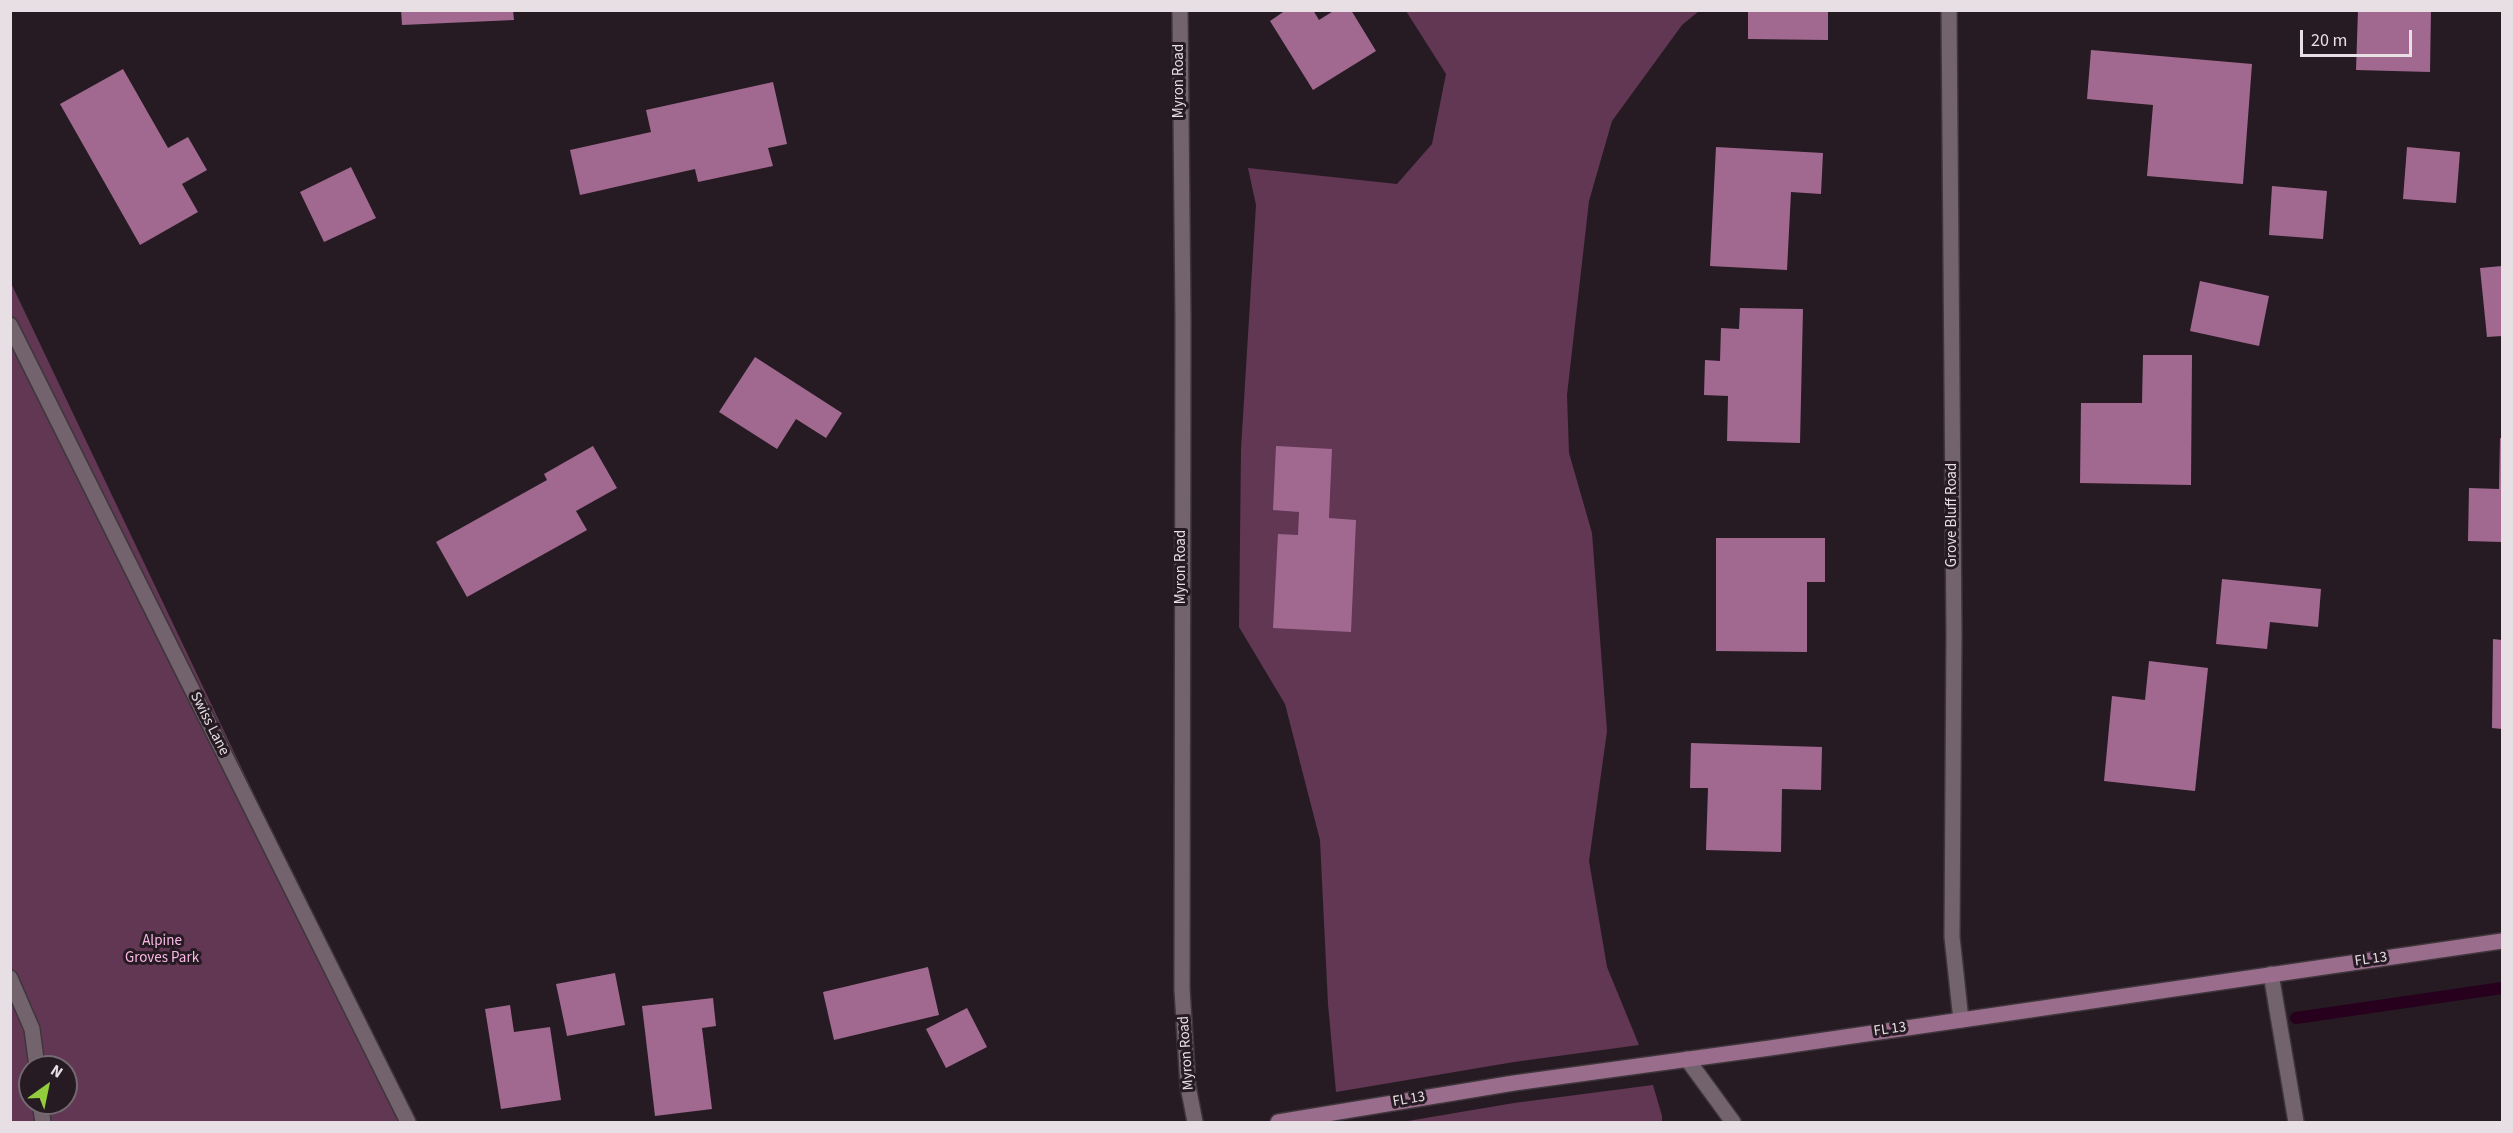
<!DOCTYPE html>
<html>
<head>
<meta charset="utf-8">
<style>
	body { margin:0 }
	#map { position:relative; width:2513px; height:1133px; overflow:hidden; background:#271b23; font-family:"Source Sans 3",sans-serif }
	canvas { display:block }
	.frame { position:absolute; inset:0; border:12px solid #e7dfe4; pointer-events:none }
	.north { position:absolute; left:18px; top:1055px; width:60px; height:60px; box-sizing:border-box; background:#271b23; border:2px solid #746970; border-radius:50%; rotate:33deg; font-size:16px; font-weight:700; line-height:24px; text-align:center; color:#e7dfe4 }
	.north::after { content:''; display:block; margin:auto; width:21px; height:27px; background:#93cc3d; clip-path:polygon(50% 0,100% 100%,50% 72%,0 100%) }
	.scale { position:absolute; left:2300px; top:30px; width:112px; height:27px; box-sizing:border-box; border:3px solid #e7dfe4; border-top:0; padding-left:8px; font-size:18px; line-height:21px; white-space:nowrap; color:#e7dfe4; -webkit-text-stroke:4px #271b23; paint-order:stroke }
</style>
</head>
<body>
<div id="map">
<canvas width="2513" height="1133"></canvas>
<div class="frame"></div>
<div class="north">N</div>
<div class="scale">20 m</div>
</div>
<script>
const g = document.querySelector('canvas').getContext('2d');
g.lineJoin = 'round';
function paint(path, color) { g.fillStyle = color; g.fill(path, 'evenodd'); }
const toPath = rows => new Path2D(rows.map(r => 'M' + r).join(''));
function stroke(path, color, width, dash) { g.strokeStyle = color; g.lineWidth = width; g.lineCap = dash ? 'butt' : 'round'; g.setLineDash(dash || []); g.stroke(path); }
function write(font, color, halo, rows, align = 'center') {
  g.font = font + ' "Source Sans 3",sans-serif'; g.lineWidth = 6; g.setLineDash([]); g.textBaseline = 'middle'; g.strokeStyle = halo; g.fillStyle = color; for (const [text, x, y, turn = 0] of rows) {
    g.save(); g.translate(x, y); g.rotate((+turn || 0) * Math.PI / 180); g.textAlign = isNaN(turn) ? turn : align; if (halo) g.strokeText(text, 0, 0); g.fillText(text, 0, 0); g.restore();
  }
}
paint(toPath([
	[1406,11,1699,11,1682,25,1612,121,1589,201,1567,395,1569,453,1592,533,1607,731,1589,861,1607,967,1639,1045,1514,1062,1336,1092,1328,1004,1320,840,1285,704,1239,627,1241,449,1256,205,1248,168,1397,184,1432,144,1446,74],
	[11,283,410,1122,11,1122],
	[30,1067,66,1067,66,1103,30,1103],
	[1653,1085,1662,1116,1662,1122,1402,1122,1514,1103]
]), '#613754');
stroke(toPath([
	[2296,1018,2502,988]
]), '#26001d', 12);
paint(toPath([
	[401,10,513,10,514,20,402,25],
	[1286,10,1313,10,1319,20,1335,10,1351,10,1376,51,1313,90,1270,21],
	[1748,10,1828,10,1828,40,1748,39],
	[2358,10,2431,10,2430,72,2356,70],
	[2091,50,2252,64,2243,184,2147,176,2153,105,2087,99],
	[123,69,168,148,188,137,207,170,182,184,198,212,140,245,60,104],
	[773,82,787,144,768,148,773,166,698,182,695,169,580,195,570,150,651,132,646,110],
	[1716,147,1823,153,1821,194,1791,192,1787,270,1710,266],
	[2407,147,2460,152,2456,203,2403,199],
	[351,167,376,218,324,242,300,192],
	[2272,186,2327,191,2323,239,2269,235],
	[2502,266,2502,336,2487,337,2480,268],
	[2200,281,2269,296,2259,346,2190,331],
	[1740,308,1803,309,1800,443,1727,441,1728,396,1704,395,1705,360,1720,361,1721,328,1739,329],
	[2143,355,2192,355,2191,485,2080,483,2081,403,2142,403],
	[755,357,842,413,826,438,796,419,777,449,719,412],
	[2500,438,2502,438,2502,542,2468,541,2469,488,2499,489],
	[593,446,617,488,576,511,587,530,467,597,436,542,547,480,544,474],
	[1276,446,1332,449,1329,518,1356,520,1351,632,1273,628,1278,534,1298,535,1299,512,1273,510],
	[1716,538,1825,538,1825,582,1807,582,1807,652,1716,651],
	[2222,579,2321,589,2318,627,2270,622,2267,649,2216,644],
	[2493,639,2502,640,2502,729,2492,728],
	[2149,661,2208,668,2195,791,2104,781,2112,696,2145,700],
	[1691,743,1822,747,1821,790,1782,789,1781,852,1706,850,1708,788,1690,788],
	[928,967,939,1015,834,1040,823,992],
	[615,973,625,1025,567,1036,556,984],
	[713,998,716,1026,702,1028,712,1109,655,1116,642,1006],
	[510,1005,514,1032,550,1027,561,1100,501,1109,485,1009],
	[967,1008,987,1047,946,1068,926,1029]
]), '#a16990');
const service = toPath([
	[2271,974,2296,1122]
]);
const minor = toPath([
	[1180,10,1183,321,1182,989,1188,1086,1195,1122],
	[1949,10,1954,633,1952,937,1961,1020],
	[10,325,408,1122],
	[10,978,32,1029,37,1067],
	[1687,1059,1733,1122],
	[40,1103,43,1122]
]);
const secondary = toPath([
	[1278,1122,1514,1083,1770,1048,2502,941]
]);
stroke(service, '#3f363c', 18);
stroke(minor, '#3f363c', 18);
stroke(secondary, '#3f363c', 18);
stroke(service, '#72636d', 15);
stroke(minor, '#72636d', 15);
stroke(secondary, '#9a6d8d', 15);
write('15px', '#e7dfe4', '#271b23', [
	["Myron Road",1180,81,-90],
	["Grove Bluff Road",1953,515,-90],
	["Myron Road",1182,567,-90],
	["Swiss Lane",209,724,63],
	["FL 13",2371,960,-8],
	["FL 13",1890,1030,-8],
	["Myron Road",1187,1053,-94],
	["FL 13",1409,1100,-10]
]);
write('15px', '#fbb9e6', '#271b23', [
	["Alpine",162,942],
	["Groves Park",162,959]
]);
</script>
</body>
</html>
